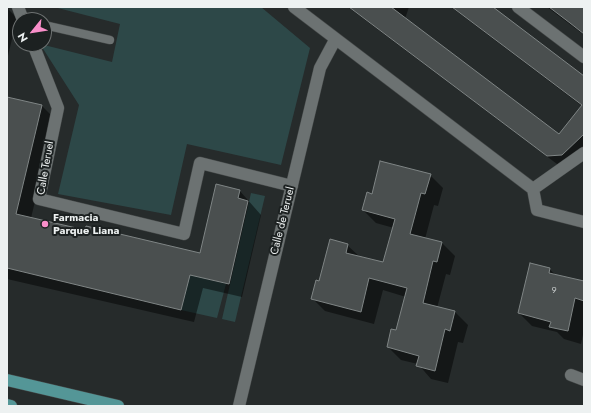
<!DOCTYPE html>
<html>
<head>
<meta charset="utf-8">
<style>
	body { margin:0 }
	#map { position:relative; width:591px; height:413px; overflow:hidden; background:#262b2b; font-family:Jost,sans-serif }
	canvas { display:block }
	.frame { position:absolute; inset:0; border:8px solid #edf1f1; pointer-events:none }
	.north { position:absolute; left:12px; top:12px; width:40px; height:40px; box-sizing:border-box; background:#1c2121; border:1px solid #707474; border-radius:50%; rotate:240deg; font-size:11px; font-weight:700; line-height:16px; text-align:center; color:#edf1f1 }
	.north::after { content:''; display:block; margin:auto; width:14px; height:18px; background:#f98fca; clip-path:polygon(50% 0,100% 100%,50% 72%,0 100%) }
</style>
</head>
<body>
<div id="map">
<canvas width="591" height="413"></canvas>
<div class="frame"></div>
<div class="north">N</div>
</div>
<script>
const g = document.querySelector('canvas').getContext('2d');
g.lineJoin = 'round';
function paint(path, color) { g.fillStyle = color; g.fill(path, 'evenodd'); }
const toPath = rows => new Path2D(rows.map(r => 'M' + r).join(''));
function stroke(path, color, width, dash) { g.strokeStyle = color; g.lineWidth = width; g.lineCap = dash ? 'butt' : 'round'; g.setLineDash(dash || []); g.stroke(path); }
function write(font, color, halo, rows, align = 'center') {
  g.font = font + ' Jost,sans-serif'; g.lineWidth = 4; g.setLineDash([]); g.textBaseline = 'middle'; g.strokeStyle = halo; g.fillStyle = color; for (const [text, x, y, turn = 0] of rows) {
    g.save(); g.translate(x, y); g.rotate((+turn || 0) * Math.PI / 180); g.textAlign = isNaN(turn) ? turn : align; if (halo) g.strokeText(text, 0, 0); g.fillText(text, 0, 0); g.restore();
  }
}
paint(toPath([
	[54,7,261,7,310,48,281,165,187,144,171,215,58,194,79,105,40,44,112,62,120,24],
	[251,193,265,196,235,322,222,319],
	[175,270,208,276,207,279,226,284,217,318,181,310,186,289]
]), '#2d4848');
paint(toPath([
	[348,7,409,7,405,19,559,136,582,106,451,7,491,7,584,77,584,152,571,164,557,164],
	[547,7,584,7,584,35],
	[7,8,17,18,7,60],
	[7,98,42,106,55,119,31,218,86,232,201,254,239,190,261,215,242,297,203,288,194,322,7,279],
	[430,175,443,188,438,206,434,205,425,239,442,243,455,256,450,275,446,274,437,308,455,312,468,325,463,343,458,342,448,383,431,379,418,364,401,360,388,347,397,331,406,297,383,290,374,324,325,311,312,298,347,245,360,257,384,264,394,228,376,223,363,210,373,195],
	[549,269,556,275,584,282,584,330,581,344,564,339,557,332,532,326,519,313]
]), '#0007');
const building = toPath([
	[349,7,391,7,559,134,582,105,452,7,493,7,584,76,584,134,562,155,547,156,349,7],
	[549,7,584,7,584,34,570,23,549,7],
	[7,97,42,105,16,214,85,230,86,226,200,253,216,184,240,190,238,198,248,201,229,284,190,275,181,310,7,268,7,97],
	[380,161,431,174,425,194,421,193,410,234,442,242,437,262,433,261,423,303,455,311,450,331,445,329,435,371,416,366,419,356,387,347,391,329,396,330,407,288,369,278,361,312,311,299,316,280,319,281,330,239,348,244,346,253,383,262,395,219,362,210,367,192,372,194,380,161],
	[530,263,550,268,549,273,584,281,584,301,575,298,568,331,549,327,551,322,518,313,530,263]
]);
paint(building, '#4a4f4f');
stroke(building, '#7f8585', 1);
const service = toPath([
	[44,25,110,40]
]);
const minor = toPath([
	[18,7,23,20],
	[294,7,533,189],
	[518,7,584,57],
	[33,44,58,108,39,199,184,234,200,163,292,186],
	[533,189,537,210,584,222],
	[533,189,584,153],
	[571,375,584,380],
	[239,406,320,68,335,40]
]);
const primary = toPath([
	[7,380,118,406],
	[7,405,11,406]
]);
stroke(service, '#444848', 9);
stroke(minor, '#444848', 13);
stroke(primary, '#444848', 13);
stroke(service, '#6c7272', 8);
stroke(minor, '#6c7272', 12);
stroke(primary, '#549697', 12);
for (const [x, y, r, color] of [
	[45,224,4,"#f98fca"]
]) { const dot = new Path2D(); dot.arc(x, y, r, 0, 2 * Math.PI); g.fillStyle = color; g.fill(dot); stroke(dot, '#1c2121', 1.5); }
write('9px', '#c4c8c8', null, [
	["9",554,291]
]);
write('11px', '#edf1f1', '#1c2121', [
	["Calle Teruel",46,168,-80],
	["Calle de Teruel",283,221,-76]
]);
write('bold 11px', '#edf1f1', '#1c2121', [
	["Farmacia",53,218],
	["Parque Liana",53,231]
], 'left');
</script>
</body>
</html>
